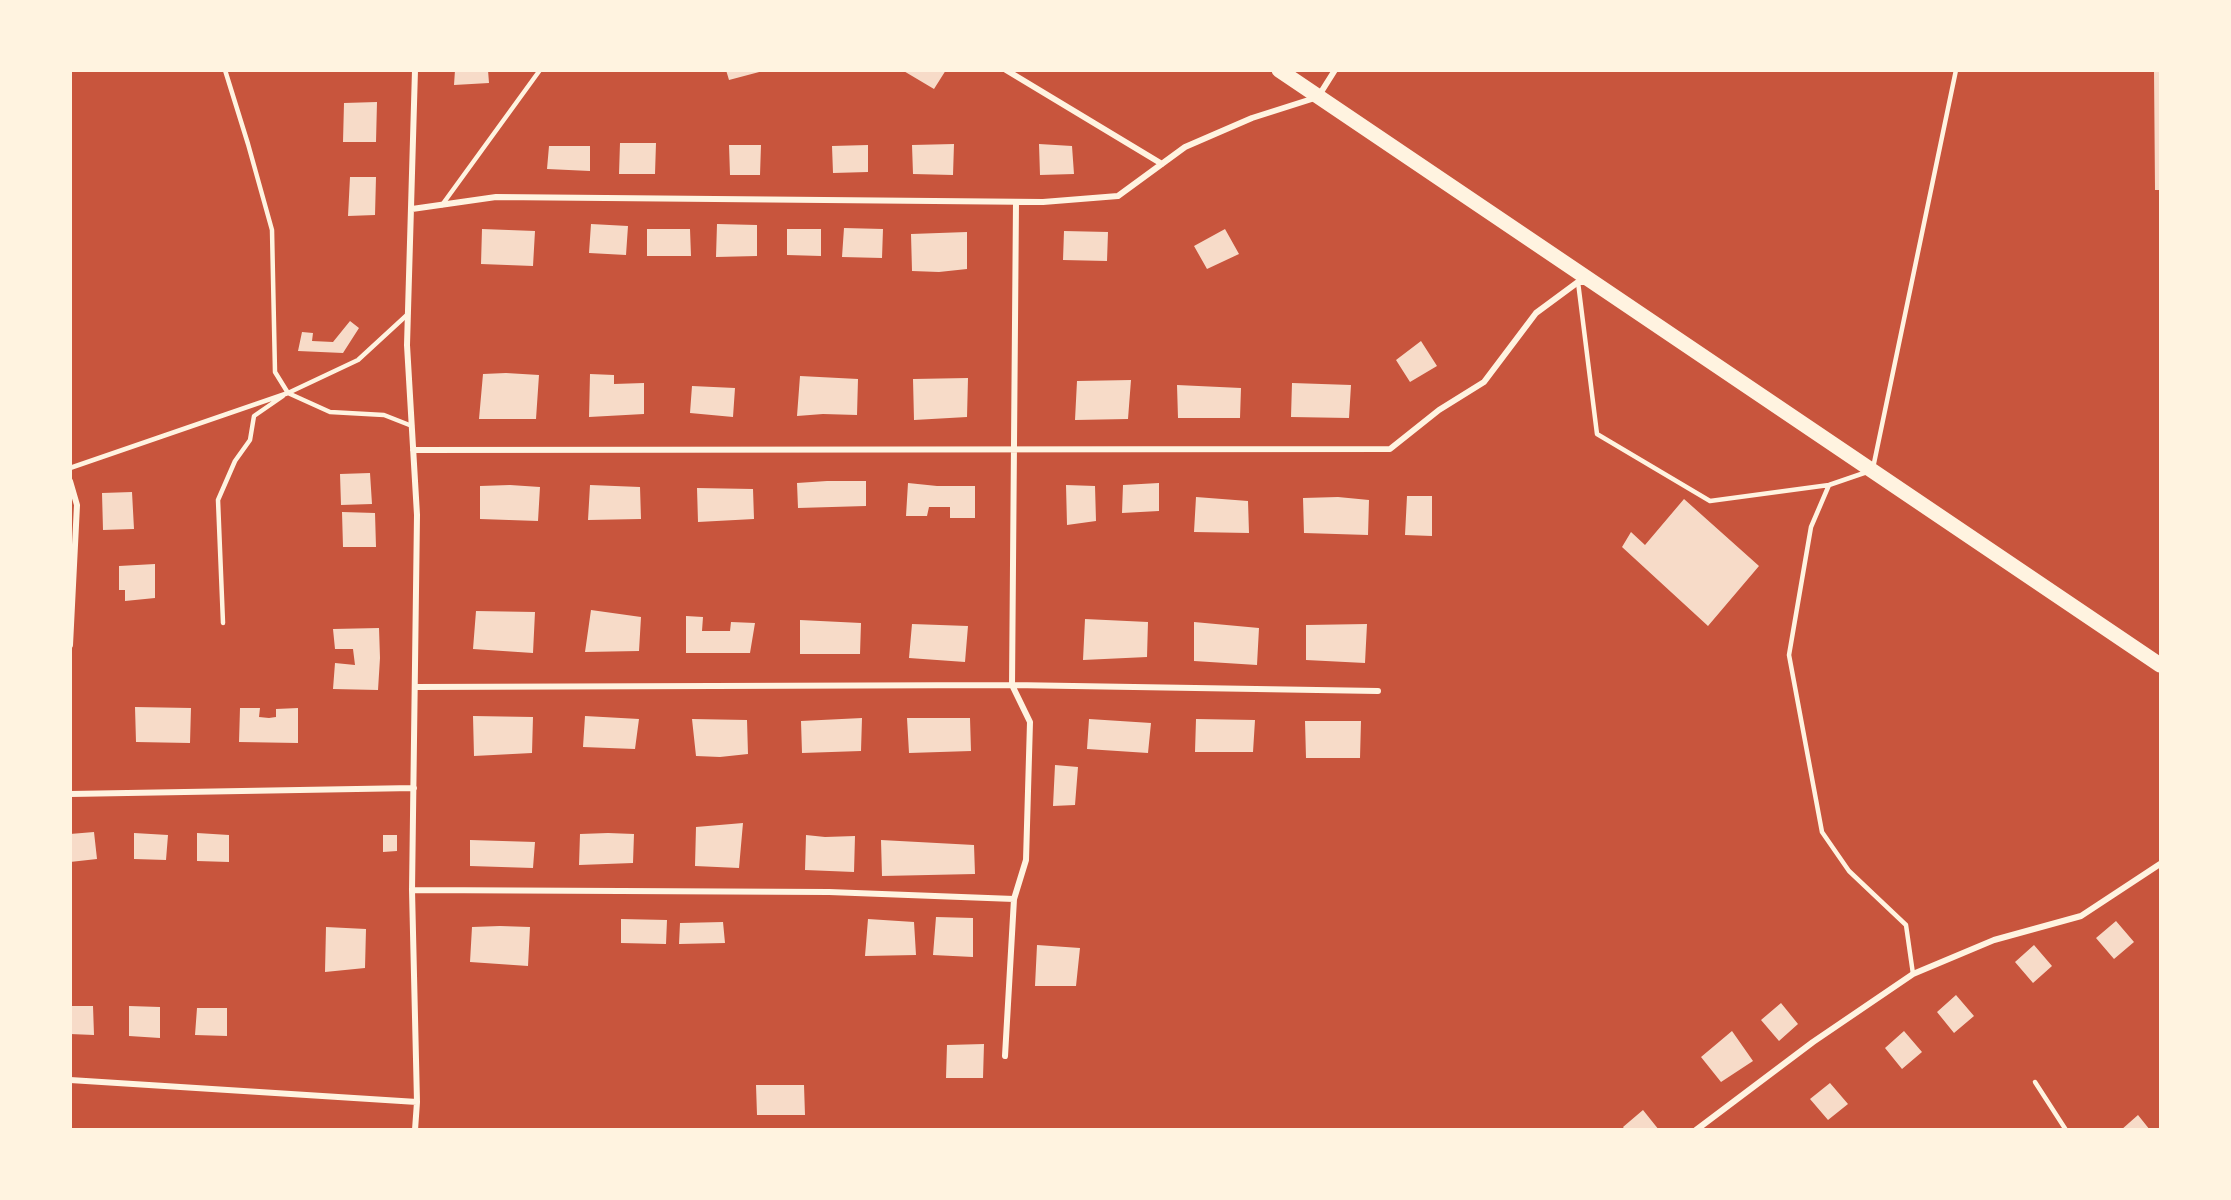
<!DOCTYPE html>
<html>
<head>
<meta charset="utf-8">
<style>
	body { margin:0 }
	#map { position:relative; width:2231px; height:1200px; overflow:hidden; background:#c8553d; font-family:"Source Sans 3",sans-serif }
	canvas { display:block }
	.frame { position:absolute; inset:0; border:72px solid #fff3e0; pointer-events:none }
</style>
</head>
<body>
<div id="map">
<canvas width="2231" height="1200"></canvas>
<div class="frame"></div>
</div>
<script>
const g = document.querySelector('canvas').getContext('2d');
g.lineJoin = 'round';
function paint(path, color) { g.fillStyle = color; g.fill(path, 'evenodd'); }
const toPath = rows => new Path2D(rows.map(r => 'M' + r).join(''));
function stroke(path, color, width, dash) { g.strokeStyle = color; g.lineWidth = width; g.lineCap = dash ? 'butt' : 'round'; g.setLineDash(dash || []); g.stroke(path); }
paint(toPath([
	[455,70,488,70,489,83,454,85],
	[726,70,763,70,763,71,729,80],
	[902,70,946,70,934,89],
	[2154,70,2160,70,2160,190,2155,190],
	[377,102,376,142,343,142,344,103],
	[620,143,656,143,655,174,619,174],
	[954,144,953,175,913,174,912,145],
	[1039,144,1072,146,1074,174,1040,175],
	[729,145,761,145,760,175,730,175],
	[868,145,868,172,833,173,832,146],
	[549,146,590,146,590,171,547,169],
	[350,177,376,177,375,215,348,216],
	[591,224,628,226,626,255,589,253],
	[717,224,757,225,757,256,716,257],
	[844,228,883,229,882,258,842,257],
	[482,229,535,231,533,266,481,264],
	[647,229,690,229,691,256,647,256],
	[787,229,821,229,821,256,787,255],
	[1225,229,1239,254,1207,269,1194,246],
	[1064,231,1108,232,1107,261,1063,260],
	[967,232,967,269,939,272,912,271,911,234],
	[350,321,359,328,343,353,298,351,302,332,313,333,312,341,333,342],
	[1421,341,1437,366,1410,382,1396,360],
	[506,373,539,375,536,419,479,419,483,374],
	[590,374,614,375,614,384,644,383,644,414,589,417],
	[800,376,858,379,857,415,823,414,797,416],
	[968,378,967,417,914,420,913,379],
	[1131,380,1128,419,1075,420,1077,381],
	[1292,383,1351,385,1349,418,1291,417],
	[1177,385,1241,388,1240,418,1178,418],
	[692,386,735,388,733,417,690,413],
	[370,473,372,504,341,505,340,474],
	[827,481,866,481,866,506,798,508,797,483],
	[908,483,937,486,975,486,975,518,950,518,950,507,929,507,927,516,906,516],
	[1159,483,1159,511,1122,513,1123,485],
	[510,485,540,487,538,521,480,519,480,486],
	[590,485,640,487,641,519,588,520],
	[1066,485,1095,486,1096,521,1067,525],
	[697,488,753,489,754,519,698,522],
	[132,492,134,529,103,530,102,493],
	[1407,496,1432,496,1432,536,1405,535],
	[1196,497,1248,501,1249,533,1194,532],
	[1338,497,1369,500,1368,535,1304,533,1303,498],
	[1684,499,1759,566,1708,626,1622,547,1631,532,1645,545],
	[342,512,375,513,376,547,343,547],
	[155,564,155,598,125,601,125,590,119,590,119,566],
	[591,610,641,617,639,651,585,652],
	[476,611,535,612,533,653,473,649],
	[686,616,703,617,702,631,730,631,731,622,755,623,750,653,686,653],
	[1085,619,1148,622,1147,657,1083,660],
	[800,620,861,623,860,654,800,654],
	[1194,622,1259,628,1257,665,1194,661],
	[912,624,968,626,965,662,909,658],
	[1367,624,1365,663,1306,660,1306,625],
	[379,628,380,658,378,690,333,689,335,663,355,665,353,649,335,649,333,629],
	[135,707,191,708,190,743,136,742],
	[240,708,260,708,259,717,269,718,276,717,276,709,298,708,298,743,239,742],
	[473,716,533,717,532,753,474,756],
	[585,716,639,719,635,749,583,747],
	[862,718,861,751,802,753,801,721],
	[907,718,970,718,971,751,909,753],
	[692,719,747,720,748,754,720,757,696,756],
	[1089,719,1151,723,1148,753,1087,749],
	[1196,719,1255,720,1253,752,1195,752],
	[1305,721,1361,721,1360,758,1306,758],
	[1055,765,1078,767,1075,805,1053,806],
	[743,823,739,868,695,866,696,827],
	[94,832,97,859,70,862,70,834],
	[134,833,168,835,166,860,134,859],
	[197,833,229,835,229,862,197,861],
	[608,833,634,834,633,863,579,865,580,834],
	[383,835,397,835,397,851,383,852],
	[806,835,825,837,855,836,854,872,805,870],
	[470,840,535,842,533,868,470,866],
	[881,840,974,845,975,874,882,876],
	[936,917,973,918,973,957,933,955],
	[621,919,667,920,666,944,621,943],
	[868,919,914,922,916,955,865,956],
	[2116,921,2134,942,2114,959,2096,938],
	[723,922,725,943,679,944,680,923],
	[500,926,530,927,528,966,470,962,472,927],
	[326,927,366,929,365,968,325,972],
	[1037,945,1080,948,1076,986,1035,986],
	[2034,945,2052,966,2033,983,2015,962],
	[1956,995,1974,1016,1954,1033,1937,1012],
	[1781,1003,1798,1024,1779,1041,1761,1020],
	[70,1006,93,1006,94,1035,70,1034],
	[129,1006,160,1007,160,1038,129,1036],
	[197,1008,227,1008,227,1036,195,1035],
	[1732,1031,1753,1061,1721,1082,1701,1057],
	[1904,1031,1922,1052,1902,1069,1885,1048],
	[984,1044,983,1078,946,1078,947,1045],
	[1830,1083,1848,1104,1828,1120,1810,1099],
	[756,1085,804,1085,805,1115,757,1115],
	[1643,1110,1659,1130,1625,1130,1623,1127],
	[2138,1115,2150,1130,2121,1130]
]), '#f7dbc8');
stroke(toPath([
	[225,70,248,144,272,230,275,372,288,393,330,412,384,415,412,426],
	[442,205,540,70],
	[1578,282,1597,434,1710,501,1829,485,1867,472],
	[70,468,288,393,358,360,408,314],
	[1873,468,1956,70],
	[1829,485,1811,527,1789,655,1822,832,1849,871,1906,925,1913,974],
	[223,623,218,500,235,461,250,440,254,416,283,396],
	[2035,1082,2066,1130]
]), '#fff3e0', 4.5);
stroke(toPath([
	[415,70,407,345,417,515,412,890,417,1102,415,1130],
	[1006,70,1162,164],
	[412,209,496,197,1043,202,1118,196,1185,147,1252,118,1318,97,1335,70],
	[413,450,1390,449,1439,410,1484,382,1536,313,1578,282,1586,282],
	[70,481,77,505,70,645],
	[415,687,1012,685,1378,691],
	[70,794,414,788],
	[412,890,829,892,1014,899],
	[1005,1056,1014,899,1026,860,1030,722,1012,685,1016,202],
	[70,1080,417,1102],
	[1696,1130,1813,1042,1913,974,1994,940,2081,916,2160,864]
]), '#fff3e0', 6);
stroke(toPath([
	[1279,70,2160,665]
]), '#fff3e0', 15);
</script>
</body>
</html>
